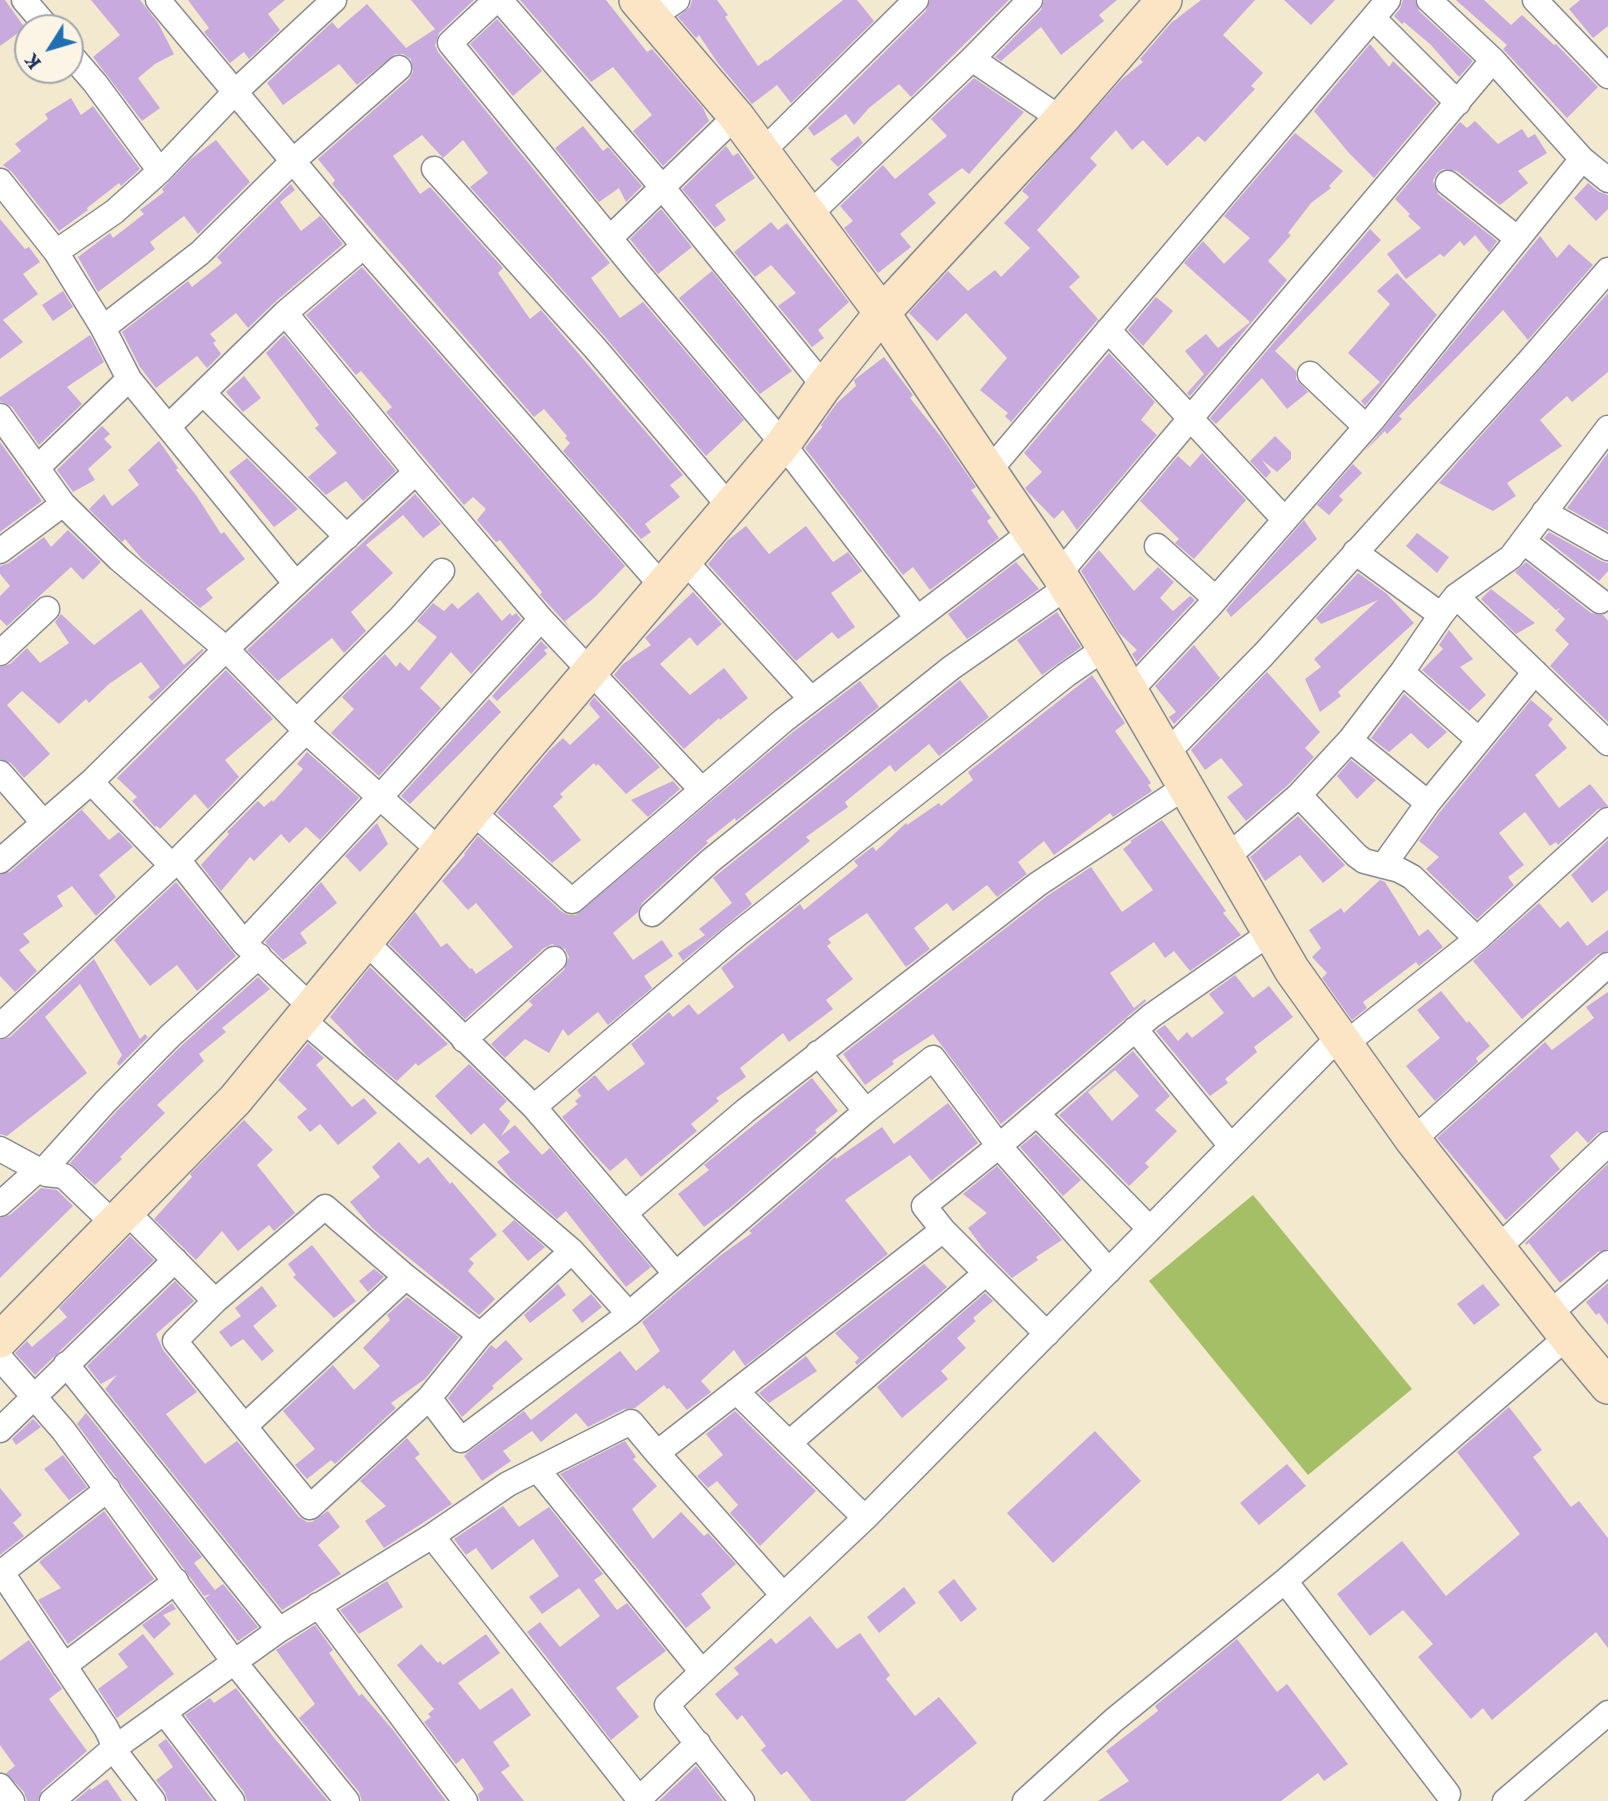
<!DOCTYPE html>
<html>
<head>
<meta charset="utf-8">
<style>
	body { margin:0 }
	#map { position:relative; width:1608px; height:1801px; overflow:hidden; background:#f2e9ce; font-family:Vollkorn,serif }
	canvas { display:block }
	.north { position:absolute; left:14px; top:14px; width:70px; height:70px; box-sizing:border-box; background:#fcf5e5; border:2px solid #a2a6af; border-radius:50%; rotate:233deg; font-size:19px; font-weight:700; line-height:28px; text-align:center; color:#1b2f5e }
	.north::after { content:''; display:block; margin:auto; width:24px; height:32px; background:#1f6fb2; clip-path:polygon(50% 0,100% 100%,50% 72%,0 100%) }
</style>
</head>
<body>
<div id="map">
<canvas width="1608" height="1801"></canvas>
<div class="north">K</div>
</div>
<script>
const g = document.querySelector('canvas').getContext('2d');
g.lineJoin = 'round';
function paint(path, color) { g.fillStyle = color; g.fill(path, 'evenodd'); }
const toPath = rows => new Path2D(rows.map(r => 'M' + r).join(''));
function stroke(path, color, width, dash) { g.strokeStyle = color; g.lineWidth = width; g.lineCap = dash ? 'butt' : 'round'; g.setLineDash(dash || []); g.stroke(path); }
paint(toPath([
	[1253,1195,1412,1389,1308,1475,1149,1281]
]), '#a4bf65');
paint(toPath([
	[0,0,5,0,25,28,0,46],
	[91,0,140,0,158,23,174,54,155,64,138,78,160,108,142,121,93,57,120,35],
	[188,0,285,0,268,14,280,30,249,59,244,52,230,63,204,32,209,28],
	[411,0,474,0,439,33,435,45,438,52,610,263,591,278,620,318,643,302,744,420,706,456,606,338,470,187,488,173,463,140,443,158,422,135,393,156,420,194,430,187,503,268,498,273,530,319,541,310,683,475,670,485,680,497,645,524,651,532,641,539,563,451,570,443,565,438,567,436,544,409,534,417,332,184,335,180,318,159,409,79,413,72,411,59,403,54,395,54,357,85,339,64,283,105,267,83,332,22,338,29,367,4,406,48,435,29],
	[520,0,606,0,647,52,652,49,703,108,709,121,663,166,633,131,652,115,613,67,591,82],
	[692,0,717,0,728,15,725,17,758,66,766,60,767,61,843,0,857,0,874,21,791,103,777,85,752,104,717,62,699,35,696,38,678,17,690,7],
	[930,0,1009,0,911,97,899,84,869,108,854,125,846,114,814,136,808,128,926,11],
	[1044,0,1117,0,1099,15,1104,21,1061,55,1041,27,1001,61,995,57,1041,10],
	[1201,0,1255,0,1223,35,1263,73,1251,86,1255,89,1205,142,1198,136,1167,166,1143,140,1132,150,1116,130,1090,158,1097,165,1037,230,1080,277,1069,287,1098,319,1011,422,1005,416,1008,413,980,390,1007,358,966,313,937,341,909,313,948,271,968,291,995,270,1001,277,1030,248,1004,223,1029,197,1022,191,1121,80,1143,62,1140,59,1171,23],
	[1284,0,1335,0,1311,25],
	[1403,0,1415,0,1419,11,1473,61,1459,77,1431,45,1404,22,1402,24,1394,16,1400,9],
	[1456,0,1484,0,1511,25,1522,15,1554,45,1556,44,1598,87,1567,118,1503,49,1507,45],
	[1580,0,1608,0,1608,26,1593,38,1569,9],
	[497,19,542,71,513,96,470,44],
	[1370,44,1389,67,1393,61,1437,103,1374,178,1349,153,1314,111],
	[974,78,1024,112,969,174,962,168,928,194,936,203,900,234,911,247,878,273,844,228,853,221,840,206,883,165,895,179,947,136,931,119],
	[71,98,81,115,93,106,140,169,121,186,119,183,87,208,88,210,59,231,12,172,3,165,21,151,15,144,48,119,45,114],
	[1475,121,1498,144,1522,129,1528,138,1535,134,1547,153,1518,171,1528,183,1500,205,1457,171,1443,169,1437,173,1433,181,1438,194,1497,241,1489,252,1475,235,1464,246,1460,241,1444,257,1440,254,1406,279,1387,254,1421,228,1408,216,1410,214,1395,199,1460,122,1467,128],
	[583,126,603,151,608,147,642,186,626,202,619,188,599,202,555,148],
	[1295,133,1343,171,1329,186,1331,188,1311,203,1288,233,1291,235,1268,261,1287,280,1190,396,1187,393,1204,374,1185,351,1206,334,1218,348,1250,322,1184,263,1203,241,1224,264,1250,238,1224,216],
	[858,136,863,143,838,167,830,159],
	[216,140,250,182,198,234,184,216,150,242,155,249,98,292,78,257,110,233,113,238,144,214,140,210,164,192,162,189,192,158],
	[726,146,733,156,738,153,755,178,715,205,726,220,715,228,682,189],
	[1588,183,1599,192,1608,195,1608,209,1596,221,1574,198],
	[291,184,295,190,280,202,301,231,320,216,343,244,275,302,248,328,236,313,210,334,216,341,213,343,221,354,207,368,197,356,156,388,140,367,122,332,188,281,192,287,222,263,217,257],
	[661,209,692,247,658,274,630,239],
	[0,219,25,249,29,247,40,262,23,274,38,294,3,320,23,342,0,359],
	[771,222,778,230,787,223,849,302,818,330,824,338,812,347,778,306,796,293,771,265,755,277,734,252],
	[1370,229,1381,240,1275,351,1296,371,1296,379,1308,392,1287,409,1262,378,1216,424,1210,418],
	[1540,236,1557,258,1569,244,1593,265,1528,340,1503,310,1399,416,1402,419,1387,434,1385,431,1365,451],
	[362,267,625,566,594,598,565,621,571,629,540,595,542,592,500,540,496,542,477,520,486,509,473,497,464,505,386,412,392,407,361,371,356,375,306,315],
	[712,271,792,371,760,394,679,298],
	[1397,273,1437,315,1365,406,1361,401,1380,382,1348,353,1390,304,1377,291],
	[63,291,73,307,53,321,42,305],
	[1608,293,1608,372,1572,402,1567,396,1540,420,1562,446,1507,483,1516,496,1493,511,1439,483],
	[1156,297,1173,311,1143,346,1128,330],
	[90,335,104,362,67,387,82,404,39,445,12,407,0,401,0,397],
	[284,335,396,471,363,501,346,481,326,495,308,477,337,453,315,428,319,425,266,353],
	[1109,353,1155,402,1141,420,1157,435,1077,530,1063,510,1054,519,1028,492,1025,488,1042,472,1024,453],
	[884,357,913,395,910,398,942,438,976,487,971,490,991,518,987,521,999,538,930,590,913,567,903,575,805,448,822,427,821,425,837,403,856,386,854,380],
	[244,376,261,398,243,412,226,392],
	[102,426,110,434,104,439,112,447,88,469,95,480,73,492,57,470],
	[1275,436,1291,452,1291,459,1277,472,1262,460,1271,472,1266,478,1250,461],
	[159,441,178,468,176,470,196,495,221,534,224,532,245,559,206,589,213,598,200,608,142,559,125,539,122,542,89,509,104,494,112,506,139,485,128,470],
	[0,442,42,501,0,532],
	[1202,453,1246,500,1194,559,1175,543,1179,539,1140,501,1135,507,1178,456,1190,467],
	[1608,453,1608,531,1567,508],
	[247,458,298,509,274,527,229,472],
	[1353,464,1362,473,1339,496,1343,500,1329,515,1317,505],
	[415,494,441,524,423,538,403,515,366,545,393,573,351,612,366,631,344,653,332,638,278,681,247,650],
	[1304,520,1317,539,1231,617,1226,610],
	[746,526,769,554,806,526,833,562,848,552,862,571,831,593,855,627,838,639,832,632,796,661,708,564,728,540],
	[68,530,101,562,83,580,71,567,7,626,0,619,0,596,10,586,0,574,0,566,9,563,44,537,51,547],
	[1549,532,1601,561,1608,563,1608,571,1599,581,1544,538],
	[1417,533,1449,557,1437,573,1406,546],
	[1099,550,1134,591,1158,567,1174,582,1160,598,1173,611,1190,596,1195,600,1137,662,1132,654,1137,650,1119,633,1081,571],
	[1016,562,1039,589,967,639,948,614],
	[1526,562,1591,613,1603,615,1608,621,1608,722,1550,666,1569,644,1555,630,1565,619,1557,611,1560,608,1556,610,1515,572],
	[1358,573,1387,594,1414,623,1338,692,1341,696,1320,712,1305,679,1321,667,1314,659,1378,600,1321,624,1316,618],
	[1491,589,1535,623,1516,634,1481,599],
	[478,592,502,621,510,613,512,616,516,613,521,619,471,674,451,652,420,688,441,708,379,776,331,733,354,709,342,697,385,654,396,667,400,662,409,671,437,637,417,621,433,603,444,611,452,603,458,609],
	[693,592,722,624,697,646,690,637,660,664,690,695,724,668,748,698,720,720,719,718,684,749,614,675,623,664,651,645,645,638],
	[141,609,184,665,202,649,204,650,152,701,148,697,160,687,141,662,109,684,89,703,86,699,59,724,22,691,7,705,50,754,24,778,11,763,0,759,0,667,10,664,27,648,40,663,69,643,55,622,61,614,94,645],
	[1057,612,1081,647,1042,675,1017,640],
	[1449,630,1473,659,1460,667,1486,695,1469,711,1422,670,1443,649,1439,645],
	[541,641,548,648,544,650,547,654,497,701,492,696],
	[1194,645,1220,678,1174,724,1169,717,1176,712,1155,686],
	[226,670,273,719,225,760,239,777,208,809,195,794,160,829,157,826,155,827,132,801,137,797,117,778],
	[1267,672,1320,732,1305,748,1314,757,1289,784,1246,821,1227,797,1243,785,1221,758,1205,770,1191,750],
	[1092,675,1125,723,1115,731,1151,783,1148,785,1152,791,1113,817,1110,813,1054,855,1044,841,1018,862,1027,874,997,897,987,885,953,911,947,903,914,928,930,949,906,967,867,913,828,939,831,943,827,946,853,979,826,1000,833,1009,789,1042,783,1033,740,1068,746,1077,716,1098,719,1101,691,1124,697,1131,641,1177,626,1158,610,1171,591,1151,562,1117,578,1104,575,1101,581,1096,577,1090,595,1075,608,1091,645,1064,631,1044,669,1012,673,1017,689,1004,698,1015,734,987,721,968,800,904,804,910,858,866,854,861,871,848,873,847,876,851,906,823,907,825,939,803,941,806,973,780,968,772],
	[960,680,989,717,939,756,929,744,895,772,890,765,845,802,848,807,806,837,810,841,745,894,752,904,683,961,678,953,705,935,699,929,732,903,713,878],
	[860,681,879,707,736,821,735,818,706,841,708,843,642,903,638,912,613,933,633,960,662,940,673,956,644,976,652,988,608,1025,598,1012,568,1036,563,1029,549,1053,525,1039,505,1058,491,1044,533,1005,529,1001,564,970,569,957,565,949,552,944,544,948,465,1019,389,944,415,912,441,947,447,943,470,969,472,968,476,974,513,947,476,903,468,910,442,881,465,855,464,854,478,836,562,912,569,915,576,915,793,732],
	[1404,694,1447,732,1428,749,1411,733,1389,752,1371,738],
	[594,697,660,767,626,794,598,764,596,766,594,763,560,794,563,797,553,806,581,840,552,863,497,813,549,751,563,738,570,745,600,717,589,704],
	[489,699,501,712,410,804,401,796],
	[1531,700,1553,719,1548,725,1567,748,1535,775,1559,808,1590,784,1608,806,1598,809,1558,845,1556,842,1550,846,1525,812,1499,833,1524,865,1508,877,1514,885,1477,919,1426,869,1439,857,1419,841,1440,812],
	[307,752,359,798,320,840,306,827,289,843,281,834,254,861,250,857,221,891,201,865,229,834,227,832,258,801,264,807,272,800,273,802,303,769,297,764],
	[1351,760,1376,780,1357,799,1337,776],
	[673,781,680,789,648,817,631,800],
	[88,804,82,810,109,840,119,832,133,847,99,875,116,897,96,916,72,886,57,896,63,906,23,934,30,942,19,950,37,971,15,992,0,976,0,875,10,872],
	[1298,816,1345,865,1323,883,1300,855,1265,881,1250,857],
	[1162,820,1226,911,1223,913,1241,935,1190,971,1174,951,1165,958,1154,942,1110,973,1134,1008,1145,999,1146,1001,1001,1124,933,1034,892,1061,894,1064,865,1085,843,1054,1047,896,1091,867,1122,912,1153,890,1123,849,1132,842,1130,841],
	[377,823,388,844,360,872,345,856],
	[1608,840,1608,890,1592,903,1571,875],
	[1380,880,1385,882,1419,936,1428,929,1443,947,1419,966,1416,962,1363,1002,1367,1008,1352,1020,1322,978,1327,973,1312,957,1321,948,1309,930,1341,908,1344,913],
	[176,882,236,956,197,991,177,965,150,986,114,940],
	[321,882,337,903,300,933,307,943,283,960,265,942],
	[1539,903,1560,928,1568,921,1587,946,1608,930,1608,951,1598,954,1522,1019,1473,961],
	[94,959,140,1039,145,1034,148,1037,119,1066,117,1063,122,1055,80,984,45,1017,87,1073,7,1136,0,1134,0,1040,10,1037],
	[370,967,448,1044,418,1066,416,1063,397,1081,367,1056,330,1017],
	[1235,975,1253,998,1269,986,1293,1017,1254,1047,1257,1052,1225,1079,1228,1083,1210,1096,1156,1031,1165,1025,1178,1041,1187,1032,1192,1038,1224,1013,1209,994],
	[258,977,270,989,222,1028,226,1032,199,1054,204,1061,157,1105,165,1113,120,1157,122,1159,95,1185,70,1163,116,1112,180,1047],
	[1441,991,1467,1023,1469,1021,1490,1046,1476,1058,1478,1062,1435,1101,1406,1066,1440,1038,1417,1010],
	[1608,992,1608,1130,1598,1133,1588,1143,1577,1131,1550,1156,1560,1169,1506,1220,1437,1138,1545,1042,1552,1050,1594,1018,1586,1007],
	[308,1043,324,1058,316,1065,352,1107,364,1098,377,1113,338,1145,320,1124,310,1132,297,1117,307,1109,278,1080],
	[1133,1051,1170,1096,1155,1110,1177,1131,1145,1163,1149,1167,1129,1186,1059,1115],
	[1115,1070,1139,1096,1112,1121,1088,1092],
	[469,1064,507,1101,499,1109,510,1121,501,1136,515,1125,542,1155,550,1148,651,1267,626,1287,566,1211,557,1219,511,1179,497,1162,510,1152,484,1123,471,1135,435,1096],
	[812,1078,838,1111,815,1130,817,1133,731,1207,704,1227,678,1194,709,1170,704,1165],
	[948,1103,978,1143,931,1181,910,1155,845,1200,888,1254,745,1366,734,1350,701,1381,711,1392,687,1410,669,1388,667,1389,664,1385,635,1408,624,1409,588,1427,576,1413,541,1442,532,1431,503,1451,511,1461,482,1481,464,1456,467,1453,524,1411,531,1420,620,1351,636,1371,660,1351,642,1322,721,1255,752,1233,749,1231,835,1157,836,1159,882,1127,894,1144],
	[244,1120,273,1150,257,1165,295,1213,274,1231,269,1225,238,1251,222,1231,196,1260,154,1219,192,1177,190,1174],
	[1036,1134,1081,1180,1063,1196,1020,1147],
	[399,1142,419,1164,428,1157,450,1184,452,1182,497,1235,469,1259,474,1263,468,1271,495,1299,479,1315,372,1228,350,1202,380,1177,372,1167],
	[1608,1164,1608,1249,1598,1252,1560,1283,1529,1243,1526,1245,1525,1243],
	[997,1166,1062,1240,1036,1257,1038,1260,1012,1278,985,1251,968,1228,987,1213,963,1194],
	[41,1188,57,1190,73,1206,0,1278,0,1218,10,1215],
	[514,1220,545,1247,528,1261,502,1231],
	[130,1236,154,1260,35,1375,15,1353,27,1341,32,1347,67,1317,59,1308],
	[312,1245,356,1301,334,1318,293,1277,296,1275,288,1264],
	[924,1264,947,1287,857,1365,855,1362,859,1358,835,1333],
	[374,1269,384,1277,368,1292,359,1281],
	[175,1281,194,1301,156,1334,163,1350,197,1392,166,1414,205,1464,237,1441,299,1517,307,1522,312,1522,328,1511,340,1527,318,1545,341,1574,282,1610,105,1389,117,1375,101,1384,87,1366],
	[1608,1283,1608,1325,1599,1313,1596,1315,1586,1302],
	[558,1284,566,1295,530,1323,524,1315],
	[1483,1284,1500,1305,1474,1325,1457,1304],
	[262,1286,277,1306,253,1326,274,1351,262,1361,243,1339,231,1347,219,1332,241,1316,235,1308],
	[985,1293,993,1301,973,1318,976,1321,957,1338,966,1348,941,1371,948,1379,902,1418,877,1387],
	[591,1294,602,1307,582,1323,572,1310],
	[407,1297,459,1337,425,1379,391,1403,396,1408,335,1464,331,1460,307,1479,295,1465,315,1449,283,1411,333,1365,354,1390,380,1366,363,1348,390,1320,387,1315],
	[506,1340,523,1359,492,1386,494,1388,462,1417,448,1398,491,1345,496,1349],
	[806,1356,817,1371,769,1403,759,1393],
	[1509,1407,1542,1450,1533,1457,1571,1507,1579,1501,1608,1538,1608,1648,1596,1632,1492,1720,1483,1708,1471,1719,1418,1657,1433,1644,1403,1610,1370,1636,1337,1594,1402,1541,1446,1596,1520,1534,1457,1452],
	[735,1411,816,1491,760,1546,730,1513,738,1505,717,1481,708,1488,697,1476,723,1455,706,1434],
	[86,1413,202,1557,194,1563,215,1590,223,1584,258,1627,238,1641,205,1598,211,1594,204,1596,77,1424],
	[33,1419,41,1427,16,1445,12,1439],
	[1095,1431,1141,1481,1053,1563,1007,1513],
	[407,1438,420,1454,415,1458,452,1504,384,1548,365,1521,386,1506,360,1481],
	[625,1441,636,1457,633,1459,657,1486,632,1509,653,1539,681,1512,704,1536,708,1533,736,1564,701,1594,711,1608,686,1628,560,1474],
	[63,1455,87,1487,69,1500,44,1469],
	[1287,1464,1306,1486,1259,1525,1240,1503],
	[0,1488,22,1515,13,1523,24,1536,0,1555],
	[503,1506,519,1527,549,1507,603,1574,594,1580,617,1610,627,1603,666,1651,616,1688,639,1717,611,1740,527,1632,540,1622,560,1647,600,1616,579,1588,542,1614,529,1597,559,1576,533,1539,492,1570,476,1548,466,1555,454,1539],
	[104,1511,154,1579,68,1644,38,1600,61,1588,39,1562],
	[954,1579,977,1609,961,1622,938,1592],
	[387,1581,403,1607,359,1634,340,1610],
	[904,1587,916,1603,879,1633,867,1617],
	[172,1603,176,1609,163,1615,171,1624,154,1639,142,1625],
	[810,1616,837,1649,860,1633,890,1675,886,1679,915,1716,939,1697,977,1743,905,1801,811,1801,787,1771,781,1775,761,1750,766,1746,742,1715,737,1720,715,1694,739,1674,734,1668,771,1638,776,1644],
	[315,1625,333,1650,329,1653,359,1696,362,1694,393,1730,446,1801,362,1801,359,1792,299,1718,315,1704,276,1650],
	[143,1634,174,1674,117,1718,98,1689,128,1667,118,1654],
	[486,1634,500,1653,458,1683,480,1710,512,1688,531,1715,493,1742,510,1766,501,1772,524,1801,480,1801,478,1794,484,1789,463,1758,456,1764,424,1722,431,1717,428,1714,434,1709,397,1665,421,1644,438,1663,440,1661,443,1665],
	[1237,1639,1277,1692,1287,1684,1348,1764,1324,1781,1318,1773,1281,1801,1098,1801,1129,1781,1106,1751,1158,1711,1155,1706],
	[29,1640,62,1689,49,1699,87,1751,42,1790,38,1801,27,1801,24,1792,6,1773,15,1766,0,1745,0,1661],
	[236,1688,275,1739,328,1801,247,1801,244,1792,185,1715,210,1698,214,1703],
	[166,1739,213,1801,168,1801,165,1792,156,1780,173,1767,158,1745],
	[696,1766,723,1801,659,1801],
	[107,1779,122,1801,75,1801,90,1788,91,1790]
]), '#c8aade');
const street = toPath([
	[24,0,48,28],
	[158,0,364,246,662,586],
	[496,0,450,43,639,274,783,444,917,618],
	[500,0,662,187,824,386],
	[1429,0,1493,60,1582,159,1608,180],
	[1535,0,1608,76],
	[652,17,677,0],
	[1373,18,1458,103],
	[70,54,95,83,160,171],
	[972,59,1061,119],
	[762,152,916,0],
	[434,169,595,348,729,506],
	[0,181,56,252,103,328,129,379,296,584],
	[1448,183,1518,239],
	[809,215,972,59,1030,0],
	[610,238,736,116],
	[56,252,114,212,160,171,235,92,334,0],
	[285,313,416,472,541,619,702,790],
	[103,328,200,253,293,161,399,68],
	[1108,330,1285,520],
	[1310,374,1366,427],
	[203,393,347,537],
	[0,416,63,504,119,559,226,649,416,472],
	[168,427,285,313,364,246],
	[37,468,129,379],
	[989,471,1388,0],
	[1544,512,1608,548],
	[1523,541,1600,601],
	[1157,546,1216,599],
	[0,551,63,504],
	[1355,552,1441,615],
	[684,560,811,699],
	[1059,574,1493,60],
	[1456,596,1608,743],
	[0,653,47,609],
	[1402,672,1479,740],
	[1130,691,1208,608,1374,418,1582,159],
	[297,721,401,617,442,571],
	[1350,740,1428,803],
	[1166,754,1264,654,1530,360,1608,270],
	[0,773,43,822],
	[91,782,172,866],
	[1299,795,1356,855,1364,861,1399,870,1412,877,1477,939],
	[472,811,572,901,784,720,1031,532],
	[1226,858,1299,795,1350,740,1402,672,1441,615,1456,596,1511,557,1608,428],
	[178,860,244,943,311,1007],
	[0,861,91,782,226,649,306,731,440,851],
	[1383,866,1428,803,1535,672],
	[652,914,710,861,951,668,1067,587],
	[365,941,534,1107,675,1273],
	[244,943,381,796,541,619],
	[302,1019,572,1251,629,1314],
	[0,1026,178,860,306,731],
	[1135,1029,1231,1146],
	[464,1040,554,959],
	[1344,1045,1477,939,1608,820],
	[818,1053,866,1111],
	[534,1107,734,937,1066,675,1105,648],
	[1037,1114,1150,1229],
	[1413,1140,1608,965],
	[0,1149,46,1174,64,1176,114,1224],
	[42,1172,105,1102,170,1036,259,956],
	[0,1204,38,1170],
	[126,1211,215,1301],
	[625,1213,745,1111,1038,884,1185,787],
	[1497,1249,1608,1144],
	[1549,1314,1608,1263],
	[1047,1334,943,1230,924,1206,999,1146,1109,1271],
	[480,1335,406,1277,325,1207,215,1301,175,1341,310,1507,429,1398,480,1335,572,1251],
	[0,1358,63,1430,235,1663,347,1801],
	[66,1364,279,1630],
	[736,1391,865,1518],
	[429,1398,461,1440,629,1314,866,1111,933,1058,999,1146,1151,1016,1270,933],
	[245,1426,406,1277],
	[0,1430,175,1260],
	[789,1443,986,1273],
	[537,1469,702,1672],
	[432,1536,639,1799],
	[0,1570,106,1728,111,1738,113,1749,153,1801],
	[2,1572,108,1489],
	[1285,1581,1448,1794],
	[783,1595,657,1453,943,1230],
	[318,1605,465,1801],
	[64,1666,176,1581],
	[164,1712,232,1801],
	[0,1786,12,1801],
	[52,1801,113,1749,279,1630,432,1536,508,1484,631,1422,657,1453],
	[637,1801,698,1743],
	[742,1801,667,1705,865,1518,1339,1037],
	[1025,1801,1114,1720,1285,1581,1567,1337],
	[1505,1801,1608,1713]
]);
const secondary = toPath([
	[637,0,736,116,882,313,1059,574,1105,648,1292,970,1413,1140,1567,1337,1608,1386],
	[0,1340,235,1100,513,762,783,444,824,386,882,313,1061,119,1164,0]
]);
stroke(street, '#868c96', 27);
stroke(secondary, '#868c96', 38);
stroke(street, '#fff', 24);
stroke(secondary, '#fce5c4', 35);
</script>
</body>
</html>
